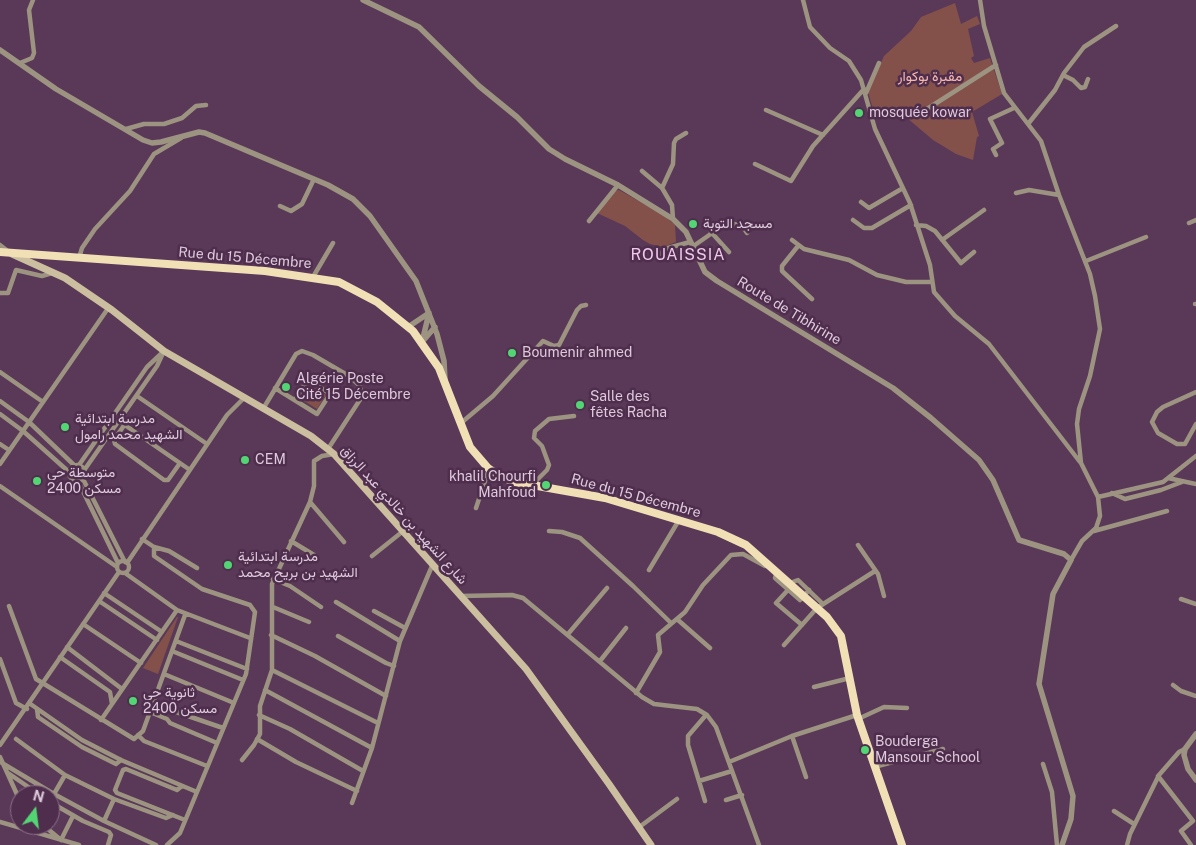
<!DOCTYPE html>
<html>
<head>
<meta charset="utf-8">
<style>
	body { margin:0 }
	#map { position:relative; width:1196px; height:845px; overflow:hidden; background:#5a3958; font-family:"Public Sans",sans-serif }
	canvas { display:block }
	.north { position:absolute; left:10px; top:785px; width:50px; height:50px; box-sizing:border-box; background:#4f2e4d; border:1px solid #886c86; border-radius:50%; rotate:15deg; font-size:14px; font-weight:700; line-height:20px; text-align:center; color:#decadc }
	.north::after { content:''; display:block; margin:auto; width:18px; height:22px; background:#52d673; clip-path:polygon(50% 0,100% 100%,50% 72%,0 100%) }
</style>
</head>
<body>
<div id="map">
<canvas width="1196" height="845"></canvas>
<div class="north">N</div>
</div>
<script>
const g = document.querySelector('canvas').getContext('2d');
g.lineJoin = 'round';
function paint(path, color) { g.fillStyle = color; g.fill(path, 'evenodd'); }
const toPath = rows => new Path2D(rows.map(r => 'M' + r).join(''));
function stroke(path, color, width, dash) { g.strokeStyle = color; g.lineWidth = width; g.lineCap = dash ? 'butt' : 'round'; g.setLineDash(dash || []); g.stroke(path); }
function write(font, color, halo, rows, align = 'center') {
  g.font = font + ' "Public Sans",Vazirmatn,sans-serif'; g.lineWidth = 5; g.setLineDash([]); g.textBaseline = 'middle'; g.strokeStyle = halo; g.fillStyle = color; for (const [text, x, y, turn = 0] of rows) {
    g.save(); g.translate(x, y); g.rotate((+turn || 0) * Math.PI / 180); g.textAlign = isNaN(turn) ? turn : align; if (halo) g.strokeText(text, 0, 0); g.fillText(text, 0, 0); g.restore();
  }
}
paint(toPath([
	[955,3,961,24,977,16,980,24,968,29,974,56,971,58,974,63,990,58,1002,94,972,112,979,136,977,137,973,160,956,154,933,140,900,112,875,116,868,92,884,56,911,31,921,17],
	[619,190,665,216,675,225,676,242,663,247,650,244,643,240,625,226,597,213,616,191],
	[308,384,326,395,317,409,299,398],
	[178,617,158,674,143,668,177,617]
]), '#83514a');
stroke(toPath([
	[803,0,810,27,830,48,849,61,861,80,875,129,910,203,930,265,934,292,955,316,989,344,1080,462],
	[980,0,984,26,1004,93,1041,141,1059,195,1090,274,1095,296,1100,329,1090,376,1079,409,1077,424,1081,463,1098,497,1100,516,1096,528,1082,541,1071,560],
	[20,63,32,58,34,53,29,10,33,0],
	[1063,75,1073,80,1081,88,1085,87,1088,79],
	[866,93,879,63],
	[766,110,823,135],
	[872,117,927,109,996,65],
	[1028,124,1055,90,1064,73,1084,47,1116,26],
	[126,129,144,124,164,124,182,118,196,106,206,105],
	[996,155,993,149,1002,143,990,119,1014,108],
	[755,164,791,181,813,146,864,89],
	[642,171,662,188],
	[1016,193,1029,190,1059,195],
	[861,202,869,208,903,188],
	[280,206,291,211,302,204,314,179],
	[673,219,672,205,662,188,673,164,674,143,676,139,686,133],
	[853,220,864,228,872,228,911,205],
	[589,221,618,185],
	[1189,223,1196,220],
	[916,225,926,226,935,231,961,263,974,252],
	[711,232,729,252],
	[792,240,804,249,849,260,877,275,906,282,931,282],
	[942,240,984,210],
	[0,245,9,252],
	[798,246,782,266,782,271,812,299],
	[692,247,728,222,743,227,747,233],
	[79,258,82,248,95,229,130,191,154,154,181,138],
	[658,259,663,251,668,248,690,242],
	[1086,261,1146,237],
	[313,277,333,243],
	[0,293,8,293,16,270,42,276,52,273],
	[1195,304,1196,304],
	[0,372,43,402],
	[275,388,317,414,330,394,308,379,295,400],
	[1196,392,1163,407,1157,412,1152,422,1158,433,1177,444,1185,444,1196,424],
	[137,396,207,444],
	[0,401,29,422,74,465],
	[263,409,296,354,302,351,313,355,349,376,359,385,363,395,328,449],
	[0,414,23,431,69,472],
	[119,421,190,470],
	[461,423,493,396,543,341,554,346,559,345,577,310,581,306,586,305],
	[125,424,114,440,115,444,164,480,168,480,180,463],
	[0,444,9,450],
	[0,464,109,307],
	'69 473a8 8 0 1 1 16 0a8 8 0 1 1-16 0Z',
	[79,465,147,367,164,351,157,366,85,469],
	[1168,478,1196,484],
	[83,479,125,562],
	[78,481,118,563],
	[535,485,537,480,547,470,549,465,542,446,534,438,535,431,549,419,574,416],
	[0,486,117,567],
	[1112,493,1125,499,1161,490,1182,482],
	[1098,497,1163,482,1196,456],
	[310,502,344,542],
	[476,508,489,469],
	[549,531,562,532,580,538,633,586,671,623],
	[1094,531,1167,511],
	[142,539,154,547,154,556,202,589,250,605,255,612,246,674,180,833,167,845],
	[291,541,314,555],
	[858,545,878,574,884,596],
	[154,547,169,551,197,568],
	[372,556,402,532],
	'117 567a6 6 0 1 1 12 0a6 6 0 1 1-12 0Z',
	[127,563,227,415,244,398],
	[649,570,679,520],
	[777,572,775,578,800,600,809,590],
	[125,573,177,610,250,638],
	[273,579,290,586,321,607],
	[790,583,798,580,823,604],
	[787,591,776,603,802,625],
	[104,593,162,632],
	[460,596,512,595,523,598,642,697,654,704,697,709,707,715,716,727,759,845],
	[1181,599,1196,604],
	[99,601,157,640],
	[336,602,400,641],
	[9,606,36,679,134,739,143,731,185,615],
	[273,607,309,622],
	[374,611,405,628],
	[678,620,710,648],
	[83,624,141,663],
	[568,634,607,588],
	[271,635,315,656,386,696],
	[338,636,386,663,394,666],
	[176,641,247,669],
	[784,645,817,608,875,571],
	[67,647,122,689],
	[172,651,243,680],
	[60,657,110,692,112,704],
	[0,659,16,703,27,709],
	[600,661,626,628],
	[272,670,378,723],
	[164,674,234,703],
	[1173,685,1181,691,1196,696],
	[814,687,850,678],
	[265,690,372,748],
	[636,693,660,652,658,635,685,612,703,585,731,555,743,554,765,566],
	[29,703,82,740,121,760,197,792],
	[153,704,223,728],
	[37,709,38,717,82,747,116,764,121,760],
	[150,712,167,719,170,723,217,743],
	[259,715,290,729,363,771],
	[858,719,884,707,907,708],
	[101,720,177,610],
	[138,735,144,741,207,766],
	[792,736,806,777],
	[16,739,65,775,114,799,166,818,173,815],
	[257,739,296,762,357,791],
	[0,745,119,572],
	[0,757,20,801],
	[242,760,254,745,260,734,260,706,272,670,272,584,310,502,314,486,314,461,322,456,334,454],
	[729,762,792,736,857,715],
	[2,763,54,794,65,775],
	[1043,764,1052,792,1057,845],
	[874,767,943,749],
	[8,773,40,795],
	[1158,776,1193,821,1181,831,1191,845],
	[699,781,732,771],
	[182,786,177,790,126,769,123,770,115,790,117,793,185,820],
	[54,794,104,821,156,845],
	[726,800,742,795],
	[705,801,688,745,688,736,706,715],
	[50,802,83,821,109,832,111,835,108,845],
	[352,803,372,748,400,641,432,566],
	[1114,811,1134,824],
	[104,821,114,799],
	[0,822,79,845],
	[43,825,61,840,73,816],
	[638,828,677,799],
	[1127,845,1130,834,1159,775,1179,752,1185,749]
]), '#9c9480', 4.5);
stroke(toPath([
	[363,0,419,27,479,86,517,117,549,149,565,159,618,185,673,219,686,232,705,272,717,281,893,388,931,418,979,460,993,480,1019,540,1064,554,1071,560,1053,594,1039,684,1073,796,1071,819,1062,845],
	[0,50,56,89,143,140,152,143,161,142,199,132,205,133,328,185,353,199,370,216,416,281,437,334,444,361,445,380],
	[408,327,429,313],
	[422,342,429,313],
	[422,342,435,327],
	[1196,734,1185,749,1184,755,1188,769,1196,780]
]), '#9c9480', 5.5);
stroke(toPath([
	[12,254,65,278,112,310,164,351,311,436,334,454,526,669,609,784,651,845]
]), '#ccbf9f', 7);
stroke(toPath([
	[0,252,265,271,339,282,377,302,413,331,439,368,470,447,488,468,501,477,515,482,605,498,718,532,746,545,827,617,841,636,857,715,902,845]
]), '#f1e0b6', 8);
for (const [x, y, r, color] of [
	[859,113,5,"#52d673"],
	[693,224,5,"#52d673"],
	[512,353,5,"#52d673"],
	[286,387,5,"#52d673"],
	[580,405,5,"#52d673"],
	[65,427,5,"#52d673"],
	[245,460,5,"#52d673"],
	[37,481,5,"#52d673"],
	[546,485,5,"#52d673"],
	[228,565,5,"#52d673"],
	[133,701,5,"#52d673"],
	[865,750,5,"#52d673"]
]) { const dot = new Path2D(); dot.arc(x, y, r, 0, 2 * Math.PI); g.fillStyle = color; g.fill(dot); stroke(dot, '#4f2e4d', 2); }
write('14px', '#f6b7ad', '#4f2e4d', [
	["مقبرة بوكوار",930,77]
]);
write('14px', '#decadc', '#4f2e4d', [
	["mosquée kowar",869,113],
	["مسجد التوبة",703,224],
	["Boumenir ahmed",522,353],
	["Algérie Poste",296,379],
	["Cité 15 Décembre",296,395],
	["Salle des",590,397],
	["fêtes Racha",590,413],
	["مدرسة ابتدائية",75,419],
	["الشهيد محمد رامول",75,435],
	["CEM",255,460],
	["متوسطة حي",47,473],
	["2400 مسكن",47,489],
	["khalil Chourfi",536,477,"right"],
	["Mahfoud",536,493,"right"],
	["مدرسة ابتدائية",238,557],
	["الشهيد بن بريح محمد",238,573],
	["ثانوية حي",143,693],
	["2400 مسكن",143,709],
	["Bouderga",875,742],
	["Mansour School",875,758]
], 'left');
write('14px', '#decadc', '#4f2e4d', [
	["Rue du 15 Décembre",245,258,5],
	["Route de Tibhirine",789,311,31],
	["Rue du 15 Décembre",636,496,15],
	["شارع الشهيد بن خالدي عبد الرزاق",404,515,48]
]);
g.letterSpacing = '1px';
write('16px', '#f1c8ee', '#4f2e4d', [
	["ROUAISSIA",678,255]
]);
g.letterSpacing = '0px';
</script>
</body>
</html>
